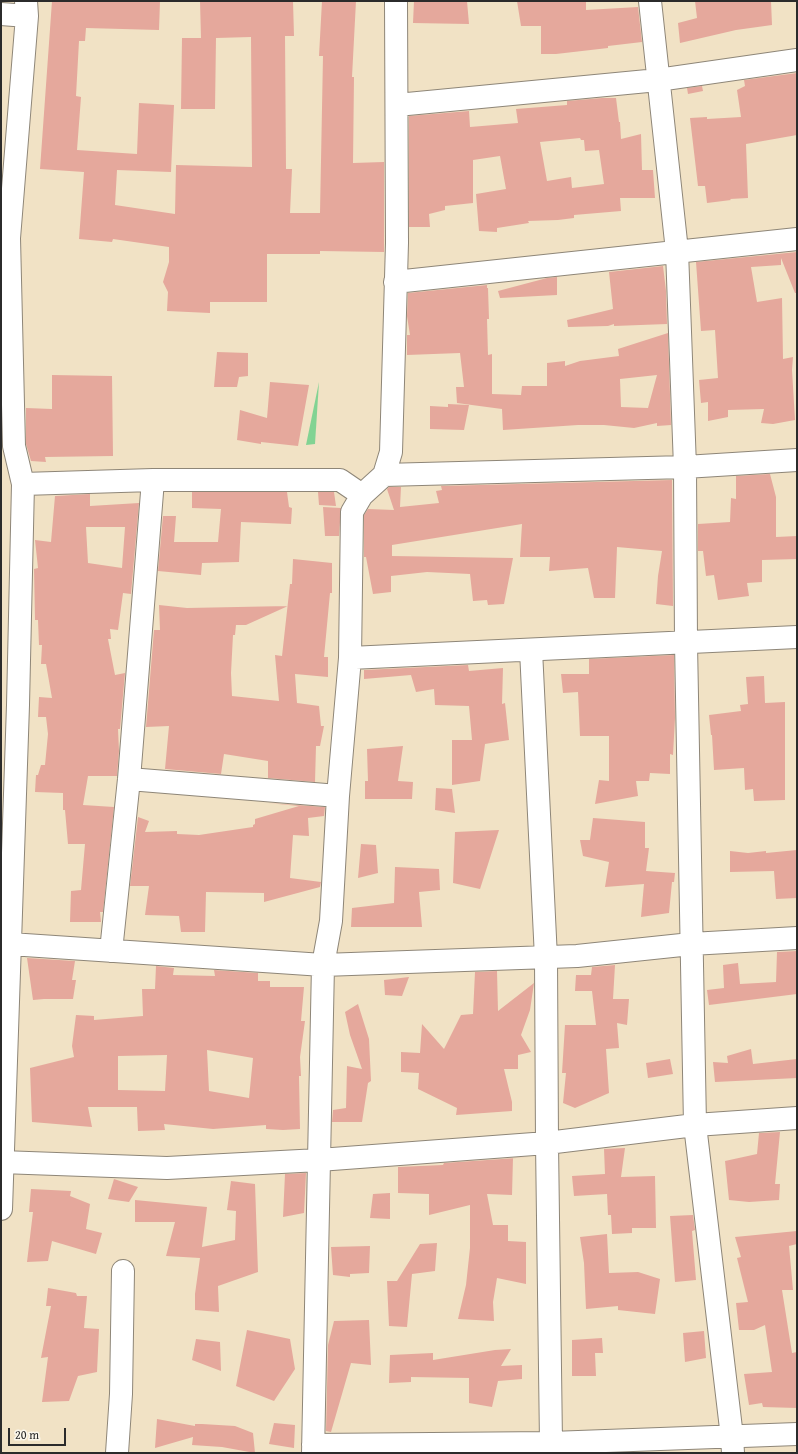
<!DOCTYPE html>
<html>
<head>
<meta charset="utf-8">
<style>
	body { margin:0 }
	#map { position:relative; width:798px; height:1454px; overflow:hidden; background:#f1e2c5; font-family:"Gentium Book Plus",serif }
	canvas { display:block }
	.frame { position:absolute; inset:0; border:2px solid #2b2b2b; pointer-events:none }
	.scale { position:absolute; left:8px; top:1428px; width:58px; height:18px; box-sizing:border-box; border:2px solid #2b2b2b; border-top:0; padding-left:5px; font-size:12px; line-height:14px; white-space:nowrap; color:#2b2b2b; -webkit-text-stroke:3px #fbf7ec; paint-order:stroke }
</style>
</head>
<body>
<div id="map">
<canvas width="798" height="1454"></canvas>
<div class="frame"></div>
<div class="scale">20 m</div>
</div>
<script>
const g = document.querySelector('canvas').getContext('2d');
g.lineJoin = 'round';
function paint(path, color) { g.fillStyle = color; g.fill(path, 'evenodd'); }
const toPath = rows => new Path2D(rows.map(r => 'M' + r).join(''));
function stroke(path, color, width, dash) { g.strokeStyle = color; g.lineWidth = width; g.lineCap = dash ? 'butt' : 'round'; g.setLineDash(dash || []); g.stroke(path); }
paint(toPath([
	[319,382,315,444,306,445]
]), '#82d393');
paint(toPath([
	[52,1,160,1,159,30,86,28,85,41,79,41,76,96,81,97,77,150,137,154,139,103,174,105,171,172,117,170,115,205,175,214,176,165,252,167,251,37,216,38,215,109,181,109,182,38,201,38,200,1,293,1,294,36,285,36,286,169,292,169,290,213,320,213,323,56,319,56,322,1,356,1,352,77,354,77,353,163,384,162,384,252,320,251,320,254,267,254,267,302,210,302,210,313,167,311,168,292,163,282,169,262,169,247,113,239,112,242,79,239,84,172,40,169],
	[414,1,467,1,469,24,413,23],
	[517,1,586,1,586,10,638,7,642,42,608,46,608,48,556,54,541,54,541,26,521,26],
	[695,1,771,1,772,25,736,30,680,43,678,23,697,18],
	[797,73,797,135,746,144,748,198,730,199,731,200,707,203,705,186,698,186,690,118,707,117,707,119,741,117,737,90,745,86,744,80],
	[702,86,703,91,688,94,687,88],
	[602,98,616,98,619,122,620,122,621,139,641,134,642,170,653,170,655,198,620,198,621,211,574,215,574,218,558,220,528,221,529,223,497,228,497,232,479,231,476,194,506,189,500,156,473,160,473,203,445,206,445,210,429,214,430,227,409,227,409,116,469,111,470,127,518,123,516,109,567,105,567,101],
	[580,138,581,140,584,140,585,151,599,150,604,184,572,188,571,177,547,181,540,142],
	[797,252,797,293,795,293,781,258,781,265,751,267,757,302,782,298,783,359,793,357,792,370,795,420,773,424,761,423,764,409,728,410,728,417,708,421,708,402,701,403,699,380,718,378,715,330,701,331,696,262],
	[663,266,666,291,667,324,614,326,614,324,608,326,568,327,567,320,613,309,609,272],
	[557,277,557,295,500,298,498,291,547,278],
	[487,285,487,288,488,288,489,319,487,319,488,355,492,354,492,394,521,395,522,386,547,386,547,363,565,361,565,366,580,361,619,356,618,349,668,333,671,425,657,426,657,423,634,428,604,425,578,425,503,430,502,409,457,403,456,387,464,387,460,353,407,355,407,335,410,335,407,316,408,293],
	[657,375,648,408,621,407,620,379],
	[217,352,248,353,248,376,239,377,237,387,214,387],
	[52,375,112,376,113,456,45,457,46,462,31,461,26,444,26,408,52,409],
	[270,382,309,385,298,446,261,442,261,444,237,440,240,410,267,418],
	[448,404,469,405,464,430,430,429,430,406,448,407],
	[770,474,776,497,776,537,797,536,797,559,762,560,762,582,747,583,749,596,718,600,714,575,706,576,703,551,698,551,698,524,730,522,731,498,736,499,736,476],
	[672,480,673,606,656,604,658,576,662,551,617,547,615,598,594,598,588,568,549,571,550,557,520,557,522,524,392,545,392,556,513,558,504,604,488,605,487,600,473,601,470,574,427,572,391,576,391,592,373,594,366,557,364,557,364,515,368,509,394,510,387,489,389,487,401,487,400,507,439,503,436,491,442,490,441,486],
	[192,492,287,492,289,507,292,508,291,524,241,522,239,562,202,563,201,575,158,571,163,516,176,516,174,542,218,542,221,509,192,508],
	[318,492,334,492,336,506,319,505],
	[90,494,90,506,139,503,131,594,123,593,118,630,110,629,111,639,108,639,115,675,125,673,120,729,118,729,119,751,117,776,88,776,83,805,114,807,103,912,100,912,101,922,70,922,71,891,81,890,85,844,68,844,65,810,63,810,63,793,35,792,36,775,38,775,41,765,45,765,48,734,46,717,38,717,39,697,52,698,46,664,41,664,42,645,39,645,38,620,35,620,34,569,38,568,35,540,51,542,55,496],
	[86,527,125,527,122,568,88,563],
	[323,507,341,508,339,536,325,536],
	[293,559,332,563,332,593,330,593,324,657,328,657,328,677,295,674,297,703,319,706,321,726,324,726,320,746,316,746,315,782,268,778,268,761,224,754,221,774,165,769,169,726,146,727,154,630,160,630,159,605,187,608,288,606,246,625,236,625,235,635,233,635,231,673,232,696,279,701,275,655,282,656,290,584,292,584],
	[674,655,675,718,673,755,670,754,670,774,650,773,649,781,636,781,638,796,595,804,599,780,609,781,609,736,580,736,578,692,563,693,561,674,589,674,589,659],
	[468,665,469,671,503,668,502,704,505,703,509,740,485,744,480,781,452,785,452,740,472,740,469,706,435,705,434,689,416,692,411,675,364,679,364,670],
	[764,676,765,703,785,702,785,800,754,801,753,789,745,790,744,768,714,770,712,735,711,735,709,715,741,711,740,705,748,704,746,677],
	[403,746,398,781,413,782,412,799,365,799,365,781,368,781,367,749],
	[436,788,452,789,455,813,435,810],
	[268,803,325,807,324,816,308,818,309,836,293,835,290,878,321,882,320,887,264,902,264,893,206,892,205,932,181,932,179,916,145,915,149,886,130,886,138,817,149,821,145,832,177,831,177,834,199,835,253,827,253,825,255,824,255,819,299,806],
	[593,818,645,822,645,848,649,848,646,871,675,873,674,882,672,882,669,913,641,917,644,884,605,887,609,862,583,856,580,840,590,840],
	[499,830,480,889,453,883,455,832],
	[361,844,376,845,378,873,358,878],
	[797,850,797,898,776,899,774,871,730,872,730,851,748,853,766,851,766,853],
	[395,867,439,869,440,890,419,892,422,927,351,927,352,908,394,903],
	[797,951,797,994,709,1005,707,990,724,988,723,965,738,963,740,984,776,982,777,952],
	[27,958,75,961,72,980,76,980,73,999,44,999,33,1000],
	[615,965,613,999,629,999,627,1025,617,1023,619,1048,606,1049,609,1093,575,1108,563,1103,566,1073,562,1073,565,1025,596,1025,592,991,575,991,576,975,591,975,592,967],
	[156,966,174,968,173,975,215,976,214,970,258,973,258,981,270,981,270,987,304,987,301,1021,305,1021,300,1057,301,1076,299,1076,300,1129,283,1130,266,1129,266,1125,213,1129,164,1124,165,1130,138,1131,137,1107,88,1107,92,1127,32,1122,30,1068,74,1057,72,1046,76,1015,94,1016,94,1020,143,1016,142,989,155,989],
	[207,1050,253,1058,249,1098,209,1091],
	[167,1055,165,1091,118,1090,118,1056],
	[497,971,498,1011,534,983,530,1010,521,1035,531,1052,518,1055,518,1069,504,1069,512,1102,512,1111,456,1115,457,1108,418,1089,419,1073,401,1072,401,1052,420,1053,422,1024,444,1049,461,1015,473,1014,475,972],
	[409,977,402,996,385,995,384,980],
	[358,1004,369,1039,371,1081,368,1083,362,1122,332,1122,333,1110,346,1108,347,1066,362,1069,350,1035,345,1012],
	[751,1049,753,1064,797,1059,797,1078,715,1082,713,1062,728,1063,727,1056],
	[670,1059,673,1074,648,1078,646,1063],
	[780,1132,775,1184,780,1184,779,1200,749,1202,729,1200,725,1161,757,1154,759,1133],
	[625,1148,621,1177,655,1176,656,1228,632,1228,632,1233,612,1234,611,1215,608,1215,607,1194,574,1196,572,1176,605,1174,604,1149],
	[531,1157,513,1158,512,1195,487,1194,493,1225,508,1225,508,1241,526,1242,526,1284,497,1278,493,1302,494,1321,458,1319,466,1285,470,1248,470,1205,429,1215,429,1194,398,1193,398,1167,443,1165,444,1163],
	[306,1173,304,1213,283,1217,285,1174],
	[114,1179,138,1187,129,1202,108,1199],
	[231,1181,255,1184,258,1272,218,1286,219,1312,195,1310,195,1294,200,1258,166,1256,175,1222,135,1222,135,1200,207,1207,202,1247,235,1240,236,1211,227,1210],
	[31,1189,71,1191,70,1196,90,1204,86,1229,102,1233,96,1254,52,1241,48,1261,27,1262,33,1212,29,1212],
	[390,1193,390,1219,370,1218,373,1194],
	[693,1215,695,1230,692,1231,696,1280,675,1282,670,1216],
	[797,1231,797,1244,789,1246,793,1290,782,1290,792,1353,797,1352,797,1408,763,1407,762,1403,749,1405,744,1374,772,1372,765,1325,754,1330,739,1330,736,1303,748,1302,737,1258,741,1257,735,1237],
	[607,1234,609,1273,638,1272,660,1279,655,1314,618,1310,618,1306,586,1309,584,1263,580,1237],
	[437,1243,435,1271,412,1274,407,1327,389,1326,387,1281,397,1281,420,1244],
	[370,1246,369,1273,350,1274,350,1277,333,1275,331,1247],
	[48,1288,76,1293,77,1296,87,1296,84,1328,99,1329,97,1372,78,1376,69,1401,42,1402,48,1357,41,1358,51,1306,46,1306],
	[369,1320,371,1365,351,1363,331,1432,326,1431,328,1345,334,1321],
	[247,1330,290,1339,295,1369,274,1401,236,1386],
	[704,1331,706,1358,685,1362,683,1333],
	[602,1338,603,1353,595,1353,596,1376,572,1376,572,1340],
	[196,1339,220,1342,221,1371,192,1360],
	[511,1349,501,1366,522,1365,522,1379,498,1381,492,1407,469,1403,469,1378,411,1377,411,1382,389,1383,390,1355,433,1353,433,1360,495,1350],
	[157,1419,195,1426,195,1424,202,1424,235,1426,253,1433,255,1453,222,1447,192,1445,193,1437,155,1448],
	[274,1423,295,1425,294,1448,269,1444]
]), '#e5a89c');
const minor = toPath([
	[650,1,677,251,685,467,686,643,695,1125,732,1437,733,1453],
	[1,14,27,16],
	[397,105,658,80,797,60],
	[395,282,797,239],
	[384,475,685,467,797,460],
	[23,484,153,480,340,480,362,495],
	[531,650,546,958,547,1143,551,1443,552,1453],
	[350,658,797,637],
	[129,779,338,796],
	[10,944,323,965,577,956,691,944,797,938],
	[111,951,129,779,153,480],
	[1,1162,167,1168,319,1160,547,1143,695,1125,797,1118],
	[1,1209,18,705,23,484,14,446,9,238,27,16,26,1],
	[313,1445,551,1443,797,1434],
	[117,1453,121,1394,123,1271],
	[313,1453,323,965,331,921,338,796,350,658,352,512,362,495,384,475,391,452,397,243,396,1]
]);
stroke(minor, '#8e8678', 24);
stroke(minor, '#fff', 22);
</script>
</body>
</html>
